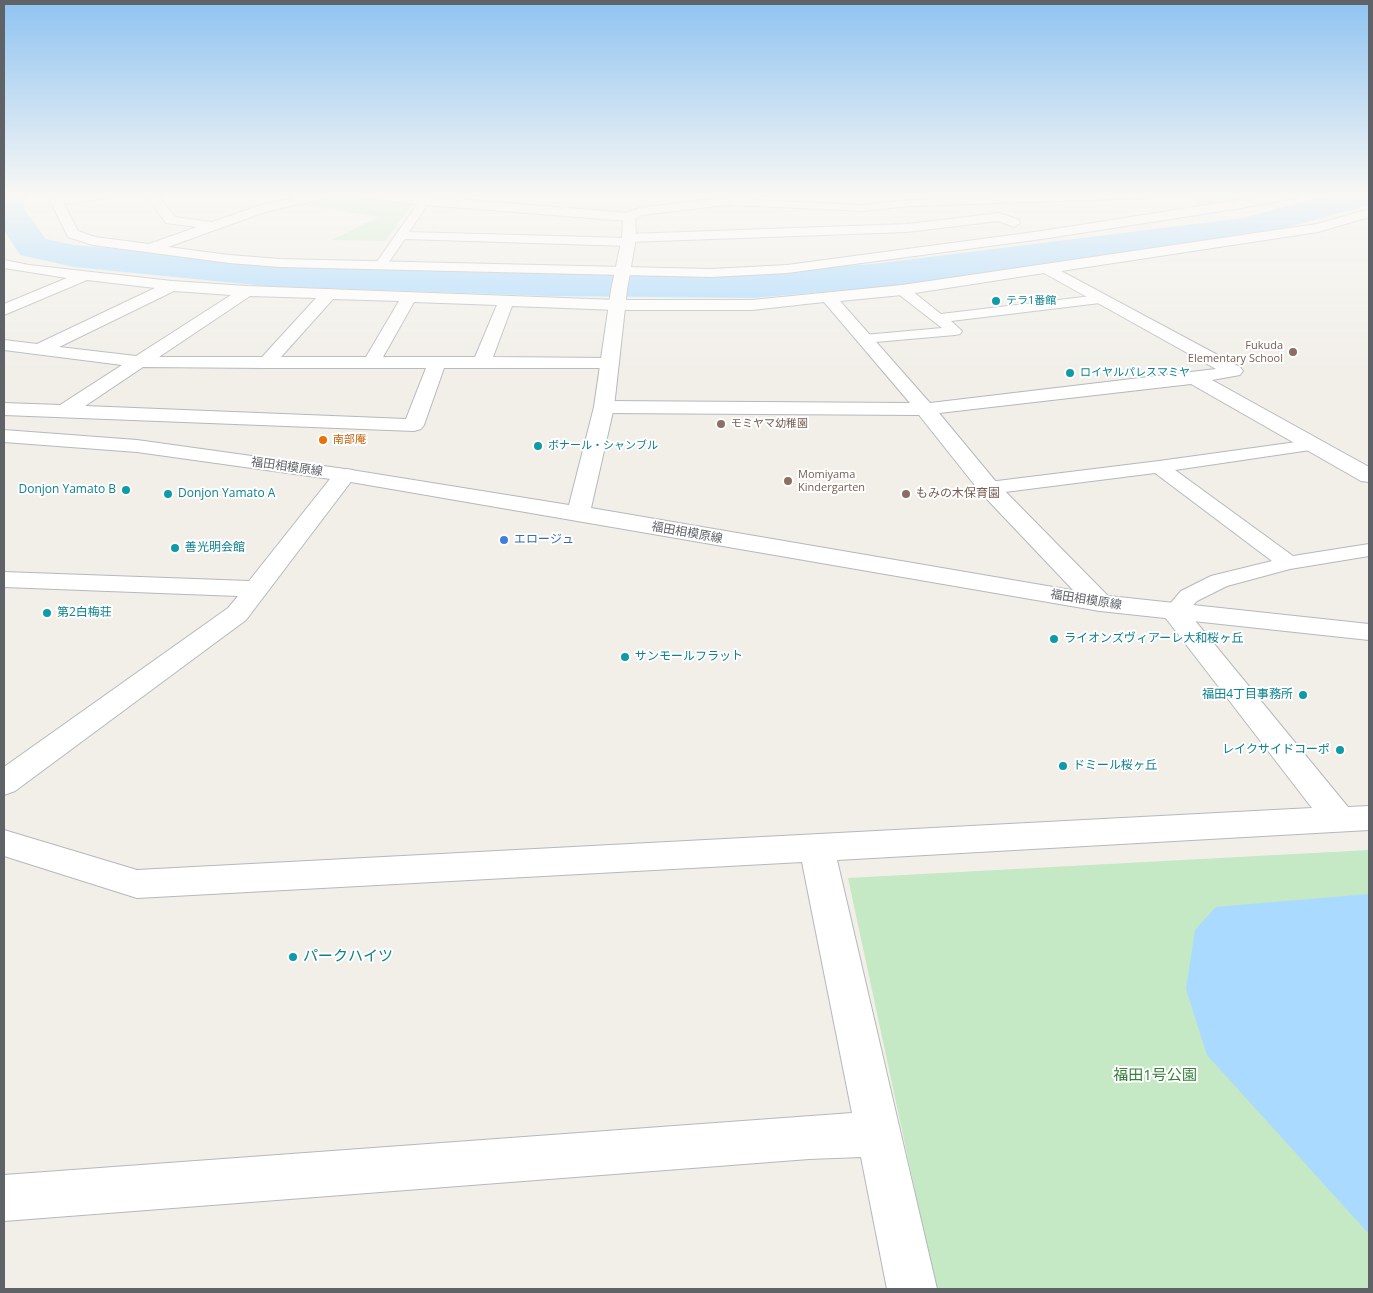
<!DOCTYPE html>
<html>
<head>
<meta charset="utf-8">
<style>
	body { margin:0 }
	#map { position:relative; width:1373px; height:1293px; overflow:hidden; background:#f1efe8; font-family:"Open Sans",sans-serif }
	canvas { display:block }
	.frame { position:absolute; inset:0; border:5px solid #5f6368; pointer-events:none }
</style>
</head>
<body>
<div id="map">
<canvas width="1373" height="1293"></canvas>
<div class="frame"></div>
</div>
<script>
const g = document.querySelector('canvas').getContext('2d');
g.lineJoin = 'round';
function paint(path, color) { g.fillStyle = color; g.fill(path, 'evenodd'); }
const toPath = rows => new Path2D(rows.map(r => 'M' + r).join(''));
function stroke(path, color, width, dash) { g.strokeStyle = color; g.lineWidth = width; g.lineCap = dash ? 'butt' : 'round'; g.setLineDash(dash || []); g.stroke(path); }
function write(font, color, halo, rows, align = 'center') {
  g.font = font + ' "Open Sans","Noto Sans JP",sans-serif'; g.lineWidth = 4; g.setLineDash([]); g.textBaseline = 'middle'; g.strokeStyle = halo; g.fillStyle = color; for (const [text, x, y, turn = 0] of rows) {
    g.save(); g.translate(x, y); g.rotate((+turn || 0) * Math.PI / 180); g.textAlign = isNaN(turn) ? turn : align; if (halo) g.strokeText(text, 0, 0); g.fillText(text, 0, 0); g.restore();
  }
}
paint(toPath([
	[337,194,414,202,385,241,331,240,379,217,296,204],
	[1183,194,1286,194,1205,208],
	[1369,850,1369,1289,936,1289,848,878]
]), '#c5e8c5');
paint(toPath([
	[1369,894,1369,1234,1207,1055,1186,989,1195,930,1216,907]
]), '#aadaff');
paint(toPath([
	[4,194,25,194,24,209,46,239,74,245,265,262,549,272,753,274,881,263,1243,218,1331,194,1369,194,1369,205,1245,239,881,287,753,298,549,296,265,286,74,267,20,255,4,230,4,194]
]), '#aadaff');
const service = toPath([
	[460,194,475,194,474,196,445,205,440,202,460,194],
	[1085,194,1151,195,1146,198,911,206,862,211,731,205,726,202,731,199,862,205,911,200,1085,194],
	[425,198,430,201,409,232,628,238,634,242,628,246,405,239,384,269,376,269,374,266,397,233,421,199,425,198],
	[902,286,907,287,941,314,1100,295,1107,299,1100,303,951,321,962,331,960,334,955,335,864,343,859,342,857,339,859,336,864,335,942,328,897,293,895,290,897,287,902,286],
	[1311,440,1317,441,1320,445,1317,449,1175,470,1293,556,1369,544,1369,556,1290,569,1227,586,1197,601,1182,617,1174,619,1166,617,1163,612,1181,591,1211,576,1272,561,1155,473,989,494,982,492,979,488,982,484,989,482,1159,461,1311,440]
]);
const minor = toPath([
	[47,194,59,194,60,197,81,194,113,194,107,198,64,204,78,231,95,237,149,244,197,227,166,223,145,194,157,194,175,217,212,222,261,205,311,194,332,194,330,197,265,212,168,247,229,255,280,259,711,269,787,265,1042,231,1276,194,1301,194,1295,198,1235,209,1042,239,787,273,711,277,280,267,229,263,93,245,68,237,47,194],
	[358,194,395,194,629,213,635,217,629,221,425,205,364,198,358,194],
	[1369,209,1369,217,1318,232,1061,271,1240,367,1243,371,1240,375,1212,380,1369,467,1369,482,1361,481,1191,384,939,413,997,483,1109,597,1113,603,1109,609,1100,611,1091,609,981,493,919,415,604,413,597,411,594,407,597,403,604,401,910,403,824,302,752,310,617,310,512,306,493,357,610,358,616,359,619,363,616,367,610,368,444,368,424,425,421,429,414,431,4,415,4,403,60,405,122,365,4,350,4,340,37,344,155,288,87,280,4,315,4,304,67,278,4,268,4,260,29,265,172,281,247,286,617,300,752,300,902,285,1317,224,1369,209],
	[1044,273,1216,369,930,403,840,301,902,295,1044,273],
	[174,291,231,295,136,356,59,347,174,291],
	[250,296,316,298,262,357,159,357,250,296],
	[333,299,399,301,366,357,281,357,333,299],
	[414,302,497,305,475,357,383,357,414,302],
	[143,367,266,368,426,368,406,419,85,406,143,367],
	[999,213,1019,220,1020,223,1014,227,998,221,907,232,629,242,622,238,629,234,907,224,999,213],
	[345,469,353,470,356,475,246,620,15,791,4,795,4,767,228,608,238,596,4,587,4,572,249,581,337,470,345,469],
	[1174,604,1183,606,1348,807,1369,806,1369,830,837,860,937,1289,887,1289,861,1157,809,1159,4,1221,4,1175,852,1113,802,862,137,898,4,856,4,830,137,870,1312,808,1161,612,1165,606,1174,604]
]);
const tertiary = toPath([
	[750,194,764,194,752,202,642,215,635,219,636,238,627,290,614,407,591,508,1100,595,1369,624,1369,640,1100,611,345,481,137,452,4,442,4,430,137,440,345,469,569,505,594,407,611,290,622,238,623,217,624,214,639,208,750,194]
]);
stroke(service, '#b5b8bc', 2);
stroke(minor, '#b5b8bc', 2);
stroke(tertiary, '#b5b8bc', 2);
paint(service, '#fff');
paint(minor, '#fff');
paint(tertiary, '#fff');
const sky = g.createLinearGradient(0, 0, 0, 375);
sky.addColorStop(0, '#8fc3f1');
sky.addColorStop(0.52, '#f9f8f5');
sky.addColorStop(1, '#f9f8f500');
g.fillStyle = sky;
g.fillRect(0, 0, 1373, 375);
for (const [x, y, r, color] of [
	[996,301,5,"#0f9aa8"],
	[1293,352,5,"#8d6e63"],
	[1070,373,5,"#0f9aa8"],
	[721,424,5,"#8d6e63"],
	[323,440,5,"#e8710a"],
	[538,446,5,"#0f9aa8"],
	[788,481,5,"#8d6e63"],
	[126,490,5,"#0f9aa8"],
	[168,494,5,"#0f9aa8"],
	[906,494,5,"#8d6e63"],
	[504,540,5,"#3f7fe0"],
	[175,548,5,"#0f9aa8"],
	[47,613,5,"#0f9aa8"],
	[1054,639,5,"#0f9aa8"],
	[625,657,5,"#0f9aa8"],
	[1303,695,5,"#0f9aa8"],
	[1340,750,5,"#0f9aa8"],
	[1063,766,5,"#0f9aa8"],
	[293,957,5,"#0f9aa8"]
]) { const dot = new Path2D(); dot.arc(x, y, r, 0, 2 * Math.PI); g.fillStyle = color; g.fill(dot); stroke(dot, '#fff', 2); }
write('11px', '#0d838f', '#fff', [
	["テラ1番館",1006,301],
	["ロイヤルパレスマミヤ",1080,373],
	["ボナール・シャンブル",548,446]
], 'left');
write('11px', '#785e54', '#fff', [
	["Fukuda",1283,346,"right"],
	["Elementary School",1283,359,"right"],
	["モミヤマ幼稚園",731,424],
	["Momiyama",798,475],
	["Kindergarten",798,488]
], 'left');
write('11px', '#c56008', '#fff', [
	["南部庵",333,440]
], 'left');
write('12px', '#5f6368', '#fff', [
	["福田相模原線",287,467,8],
	["福田相模原線",687,533,10],
	["福田相模原線",1086,600,9]
]);
write('12px', '#0d838f', '#fff', [
	["Donjon Yamato B",116,490,"right"],
	["Donjon Yamato A",178,494],
	["善光明会館",185,548],
	["第2白梅荘",57,613],
	["ライオンズヴィアーレ大和桜ヶ丘",1064,639],
	["サンモールフラット",635,657],
	["福田4丁目事務所",1293,695,"right"],
	["レイクサイドコーポ",1330,750,"right"],
	["ドミール桜ヶ丘",1073,766]
], 'left');
write('12px', '#785e54', '#fff', [
	["もみの木保育園",916,494]
], 'left');
write('12px', '#366cbe', '#fff', [
	["エロージュ",514,540]
], 'left');
write('15px', '#0d838f', '#fff', [
	["パークハイツ",303,957]
], 'left');
write('15px', '#348238', '#fff', [
	["福田1号公園",1155,1076]
]);
</script>
</body>
</html>
